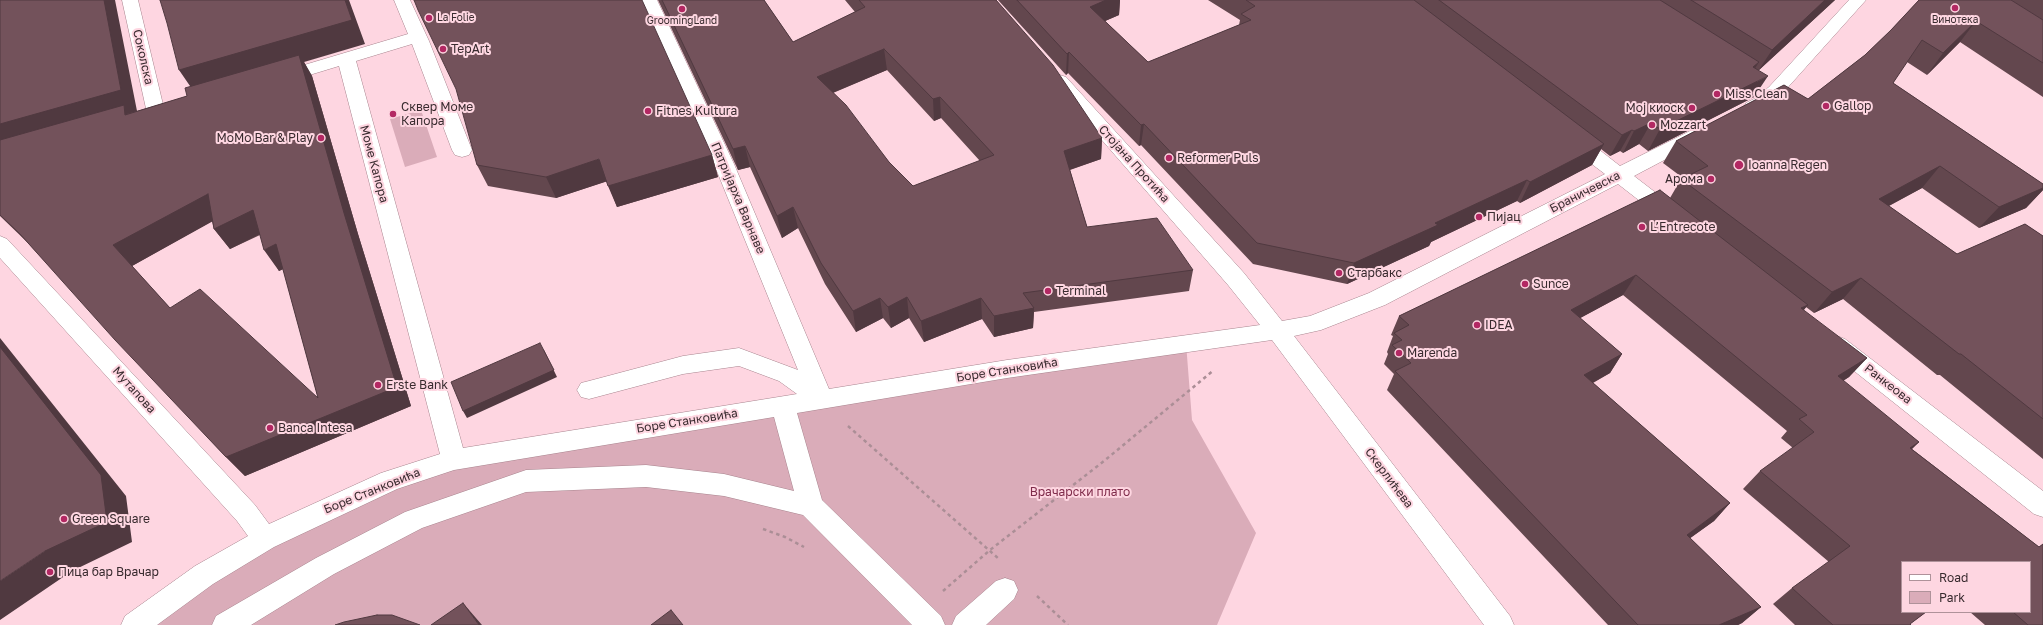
<!DOCTYPE html>
<html>
<head>
<meta charset="utf-8">
<style>
	body { margin:0 }
	#map { position:relative; width:2043px; height:625px; overflow:hidden; background:#fed6e1; font-family:"Golos Text",sans-serif }
	canvas { display:block }
	.legend { position:absolute; left:1901px; top:561px; width:130px; height:52px; box-sizing:border-box; background:#fed6e1; border:1px solid #af929a; margin:0; padding:5px 7px; list-style:none; font-size:12px; color:#392b2f }
	.legend li { display:flex; align-items:center; gap:8px; height:20px }
	.legend b { width:20px; border:1px solid #af929a }
</style>
</head>
<body>
<div id="map">
<canvas width="2043" height="625"></canvas>
<ul class="legend">
<li><b style="height:5px;background:#fff"></b>Road</li>
<li><b style="height:11px;background:#daacb9"></b>Park</li>
</ul>
</div>
<script>
const g = document.querySelector('canvas').getContext('2d');
g.lineJoin = 'round';
function paint(path, color) { g.fillStyle = color; g.fill(path, 'evenodd'); }
const toPath = rows => new Path2D(rows.map(r => 'M' + r).join(''));
function stroke(path, color, width, dash) { g.strokeStyle = color; g.lineWidth = width; g.lineCap = dash ? 'butt' : 'round'; g.setLineDash(dash || []); g.stroke(path); }
function write(font, color, halo, rows, align = 'center') {
  g.font = font + ' "Golos Text",sans-serif'; g.lineWidth = 4; g.setLineDash([]); g.textBaseline = 'middle'; g.strokeStyle = halo; g.fillStyle = color; for (const [text, x, y, turn = 0] of rows) {
    g.save(); g.translate(x, y); g.rotate((+turn || 0) * Math.PI / 180); g.textAlign = isNaN(turn) ? turn : align; if (halo) g.strokeText(text, 0, 0); g.fillText(text, 0, 0); g.restore();
  }
}
paint(toPath([
	[421,110,437,157,405,167,390,119],
	[1186,343,1192,420,1256,533,1217,625,135,625,204,575,454,460]
]), '#daacb9');
const minor = toPath([
	[122,0,138,0,165,113,163,117,156,119,149,117,147,113,122,0],
	[394,0,410,0,429,41,472,150,469,155,462,157,455,155,452,150,412,44,356,61,463,448,797,394,779,381,739,366,683,374,589,399,581,397,577,390,581,383,589,381,683,356,739,348,798,370,714,164,641,0,657,0,734,164,829,389,1007,360,1260,325,1228,285,1054,85,1051,81,1054,77,1060,75,1066,77,1244,273,1282,321,1310,316,1369,293,1605,174,1565,144,1562,139,1565,134,1572,133,1579,134,1620,166,1692,130,1699,128,1706,130,1709,134,1706,138,1634,176,1677,209,1680,214,1677,219,1670,221,1663,219,1618,184,1385,305,1321,330,1294,336,1510,616,1514,625,1484,625,1272,340,1007,378,797,413,822,500,941,616,945,625,912,625,803,515,724,496,646,487,526,492,422,528,334,574,251,625,212,625,216,616,316,558,405,512,526,470,646,465,724,474,794,491,774,417,454,470,397,489,274,547,213,584,157,625,121,625,125,616,195,566,248,536,237,521,0,258,0,236,7,239,255,505,269,524,381,473,440,454,339,66,280,84,274,82,271,78,274,74,408,34,394,0],
	[1849,0,1866,0,1781,95,1768,107,1760,111,1753,113,1746,111,1744,107,1746,103,1754,99,1769,87,1849,0],
	[1837,336,1845,339,2043,491,2043,517,2034,514,1829,351,1826,345,1829,339,1837,336],
	[1005,578,1014,581,1018,590,1014,599,986,625,952,625,956,616,996,581,1005,578]
]);
stroke(minor, '#a8848e', 1);
stroke(toPath([
	[848,426,999,559],
	[763,529,785,537,804,547],
	[943,591,990,550,1104,461,1214,370],
	[1037,596,1068,625]
]), '#ab8e96', 2.5, [3.5, 3.5]);
paint(minor, '#fff');
paint(toPath([
	[0,0,137,111,365,44,304,62,312,76,358,234,411,406,245,476,226,457,28,243,0,216],
	[212,221,214,229,230,249,260,235,279,271,283,269,318,398,170,308,132,266],
	[658,0,764,0,793,42,855,12,845,0,996,0,1102,138,1101,159,1070,170,1087,227,1193,270,1189,291,1034,312,1033,328,994,337,982,319,924,342,909,318,891,328,883,318,856,332,825,284,798,228,782,238,750,167,738,170],
	[887,70,934,121,941,118,980,161,913,186,889,162,833,93],
	[998,0,1120,0,1119,15,1105,21,1148,62,1239,25,1240,20,1208,0,1835,0,1759,70,1754,97,1648,151,1639,144,1623,153,1620,151,1610,156,1601,149,1592,165,1520,203,1517,201,1431,242,1429,246,1347,284,1253,264,1141,145,1139,146,1068,73,1066,75],
	[1919,0,2043,0,2043,97,1960,42,1927,75,1907,62,1893,83,2043,184,2043,190,2026,208,1979,228,1922,188,1889,206,1957,254,2025,224,2043,236,2043,459,1940,375,1937,375,1843,299,1814,313,1806,307,1803,311,1867,358,1849,377,1843,381,1919,442,1912,449,2039,547,2043,544,2043,625,1985,625,1970,612,2030,612,2030,562,1902,562,1902,612,1926,612,1910,624,1911,625,1795,625,1773,604,1792,588,1829,562,1743,489,1760,471,1793,448,1781,438,1787,431,1623,295,1580,318,1622,354,1610,373,1593,383,1730,503,1714,521,1690,538,1761,607,1742,623,1738,625,1608,625,1387,390,1394,374,1384,364,1388,354,1387,352,1393,336,1391,335,1399,316,1660,190,1670,198,1681,179,1683,178,1663,163,1676,141,1784,85,1808,99,1865,55,1891,30],
	[712,155,718,177,617,207,607,181,556,198,488,186,477,165]
]), '#63474e');
paint(toPath([
	[104,0,115,0,137,111,0,150,0,124],
	[345,0,349,0,365,44,304,62,312,76,358,234,411,406,245,476,226,457,397,387,179,70],
	[1106,0,1120,0,1119,15,1089,28,1090,7],
	[1825,0,1835,0,1758,71,1772,50],
	[1976,21,1960,42,1927,75,1943,53],
	[884,49,887,70,820,98,817,77],
	[1069,52,1068,73,1066,75,1067,54],
	[1759,62,1746,83,1753,67],
	[1768,76,1754,97,1648,151,1660,129],
	[940,97,941,118,934,121,933,99],
	[1651,123,1639,144,1623,153,1634,131],
	[1144,124,1141,145,1139,146,1141,125],
	[1632,130,1620,151,1610,156,1622,135],
	[1102,138,1101,159,1063,172,1064,151],
	[1604,144,1592,165,1520,203,1530,182],
	[745,146,750,167,738,170,733,149],
	[712,155,718,177,617,207,608,186],
	[599,159,608,181,556,198,546,177],
	[1940,166,1922,188,1862,220,1879,199],
	[1527,180,1517,201,1431,242,1429,246,1347,284,1354,263,1435,223],
	[2043,188,2043,190,2026,208,1979,228,1999,207],
	[208,194,224,215,132,266,113,245],
	[793,207,798,228,782,238,777,216],
	[253,210,268,230,230,249,214,229],
	[276,244,292,265,279,271,264,250],
	[1636,275,1623,295,1560,329,1571,310],
	[1861,278,1843,299,1814,313,1832,292],
	[907,297,909,318,891,328,888,307],
	[880,298,883,318,856,332,853,311],
	[981,298,982,319,924,342,921,321],
	[1808,305,1792,324,1801,308],
	[1034,308,1033,328,994,337,994,316],
	[0,338,126,496,132,542,72,571,0,620,0,581,45,551,0,347],
	[544,350,557,377,467,418,463,411],
	[1622,354,1610,373,1572,394,1584,375],
	[1867,358,1849,377,1820,395,1838,376],
	[1919,442,1899,461,1910,448],
	[1730,503,1714,521,1671,552,1687,535],
	[463,603,482,625,479,625],
	[1761,607,1742,623,1738,625,1719,625]
]), '#503940');
const building = toPath([
	[0,0,104,0,121,90,0,124,0,0],
	[160,0,345,0,352,20,179,70,167,23,160,0],
	[414,0,642,0,712,155,608,186,599,159,546,177,477,165,456,89,418,10,414,0],
	[662,0,764,0,793,42,865,7,859,0,996,0,1053,65,1102,138,1064,151,1087,227,1157,218,1193,270,1023,293,1034,308,994,316,981,298,921,321,907,297,888,307,880,298,853,311,821,263,793,207,777,216,745,146,733,149,662,0],
	[884,49,933,99,940,97,994,155,913,186,889,162,846,105,817,77,884,49],
	[1017,0,1106,0,1090,7,1148,62,1251,20,1241,14,1255,6,1246,0,1414,0,1604,144,1530,182,1527,180,1435,223,1438,225,1354,263,1257,243,1144,124,1141,125,1069,52,1067,54,1017,0],
	[1439,0,1660,0,1759,62,1753,67,1768,76,1660,129,1651,123,1634,131,1632,130,1622,135,1439,0],
	[1691,0,1825,0,1772,50,1691,0],
	[1919,0,2011,0,2043,20,2043,63,1976,21,1943,53,1922,40,1893,83,2043,184,2043,188,1999,207,1940,166,1879,199,1957,254,2025,224,2043,236,2043,419,1961,354,1959,354,1861,278,1832,292,1681,179,1708,166,1676,141,1784,85,1808,99,1865,55,1891,30,1919,0],
	[299,55,344,213,397,387,226,457,115,340,20,234,0,215,0,140,124,105,125,115,187,96,185,88,299,55],
	[208,194,214,229,253,210,264,250,276,244,318,398,200,289,170,308,113,245,208,194],
	[1660,190,1808,305,1801,308,1867,358,1838,376,1919,442,1910,448,2039,547,2043,544,2043,625,2028,625,2013,612,2030,612,2030,562,1902,562,1902,612,1926,612,1910,624,1911,625,1833,625,1792,588,1850,546,1760,471,1814,432,1799,419,1807,415,1636,275,1571,310,1622,354,1584,375,1730,503,1687,535,1761,607,1719,625,1638,625,1395,371,1411,363,1392,345,1402,340,1394,333,1409,325,1399,316,1660,190],
	[540,343,554,370,463,411,451,382,540,343],
	[0,347,101,475,107,522,45,551,0,581,0,347],
	[463,603,479,625,431,625,463,603],
	[671,610,683,625,651,625,671,610],
	[377,615,392,615,420,625,335,625,344,622,377,615]
]);
paint(building, '#73525b');
stroke(building, '#503940', 1);
for (const [x, y, r, color] of [
	[1955,8,4,"#b32863"],
	[682,9,4,"#b32863"],
	[429,18,4,"#b32863"],
	[443,49,4,"#b32863"],
	[1717,94,4,"#b32863"],
	[1826,106,4,"#b32863"],
	[1692,108,4,"#b32863"],
	[648,111,4,"#b32863"],
	[393,114,4,"#b32863"],
	[1652,125,4,"#b32863"],
	[321,138,4,"#b32863"],
	[1169,158,4,"#b32863"],
	[1739,165,5,"#b32863"],
	[1711,179,4,"#b32863"],
	[1479,217,4,"#b32863"],
	[1642,227,4,"#b32863"],
	[1339,273,4,"#b32863"],
	[1525,284,4,"#b32863"],
	[1048,291,4,"#b32863"],
	[1477,325,4,"#b32863"],
	[1399,353,4,"#b32863"],
	[378,385,4,"#b32863"],
	[270,428,4,"#b32863"],
	[64,519,4,"#b32863"],
	[50,572,4,"#b32863"]
]) { const dot = new Path2D(); dot.arc(x, y, r, 0, 2 * Math.PI); g.fillStyle = color; g.fill(dot); stroke(dot, '#fed6e1', 1.5); }
write('10px', '#392b2f', '#fed6e1', [
	["La Folie",437,18,"left"],
	["Винотека",1955,20],
	["GroomingLand",682,21]
]);
write('12px', '#392b2f', '#fed6e1', [
	["TepArt",451,49],
	["Miss Clean",1725,94],
	["Gallop",1834,106],
	["Сквер Моме",401,107],
	["Капора",401,121],
	["Мој киоск",1684,108,"right"],
	["Fitnes Kultura",656,111],
	["Mozzart",1660,125],
	["MoMo Bar & Play",313,138,"right"],
	["Reformer Puls",1177,158],
	["Ioanna Regen",1748,165],
	["Арома",1703,179,"right"],
	["Пијац",1487,217],
	["L’Entrecote",1650,227],
	["Старбакс",1347,273],
	["Sunce",1533,284],
	["Terminal",1056,291],
	["IDEA",1485,325],
	["Marenda",1407,353],
	["Erste Bank",386,385],
	["Banca Intesa",278,428],
	["Green Square",72,519],
	["Пица бар Врачар",58,572]
], 'left');
write('12px', '#392b2f', '#fed6e1', [
	["Соколска",143,57,77],
	["Моме Капора",374,164,75],
	["Стојана Протића",1134,164,48],
	["Браничевска",1585,192,-27],
	["Патријарха Варнаве",738,198,67],
	["Боре Станковића",1007,370,-9],
	["Ранкеова",1888,384,38],
	["Мутапова",134,390,48],
	["Боре Станковића",687,421,-9],
	["Скерлићева",1389,478,53],
	["Боре Станковића",372,491,-22]
]);
write('12px', '#802c4b', '#fed6e1', [
	["Врачарски плато",1080,492]
]);
</script>
</body>
</html>
